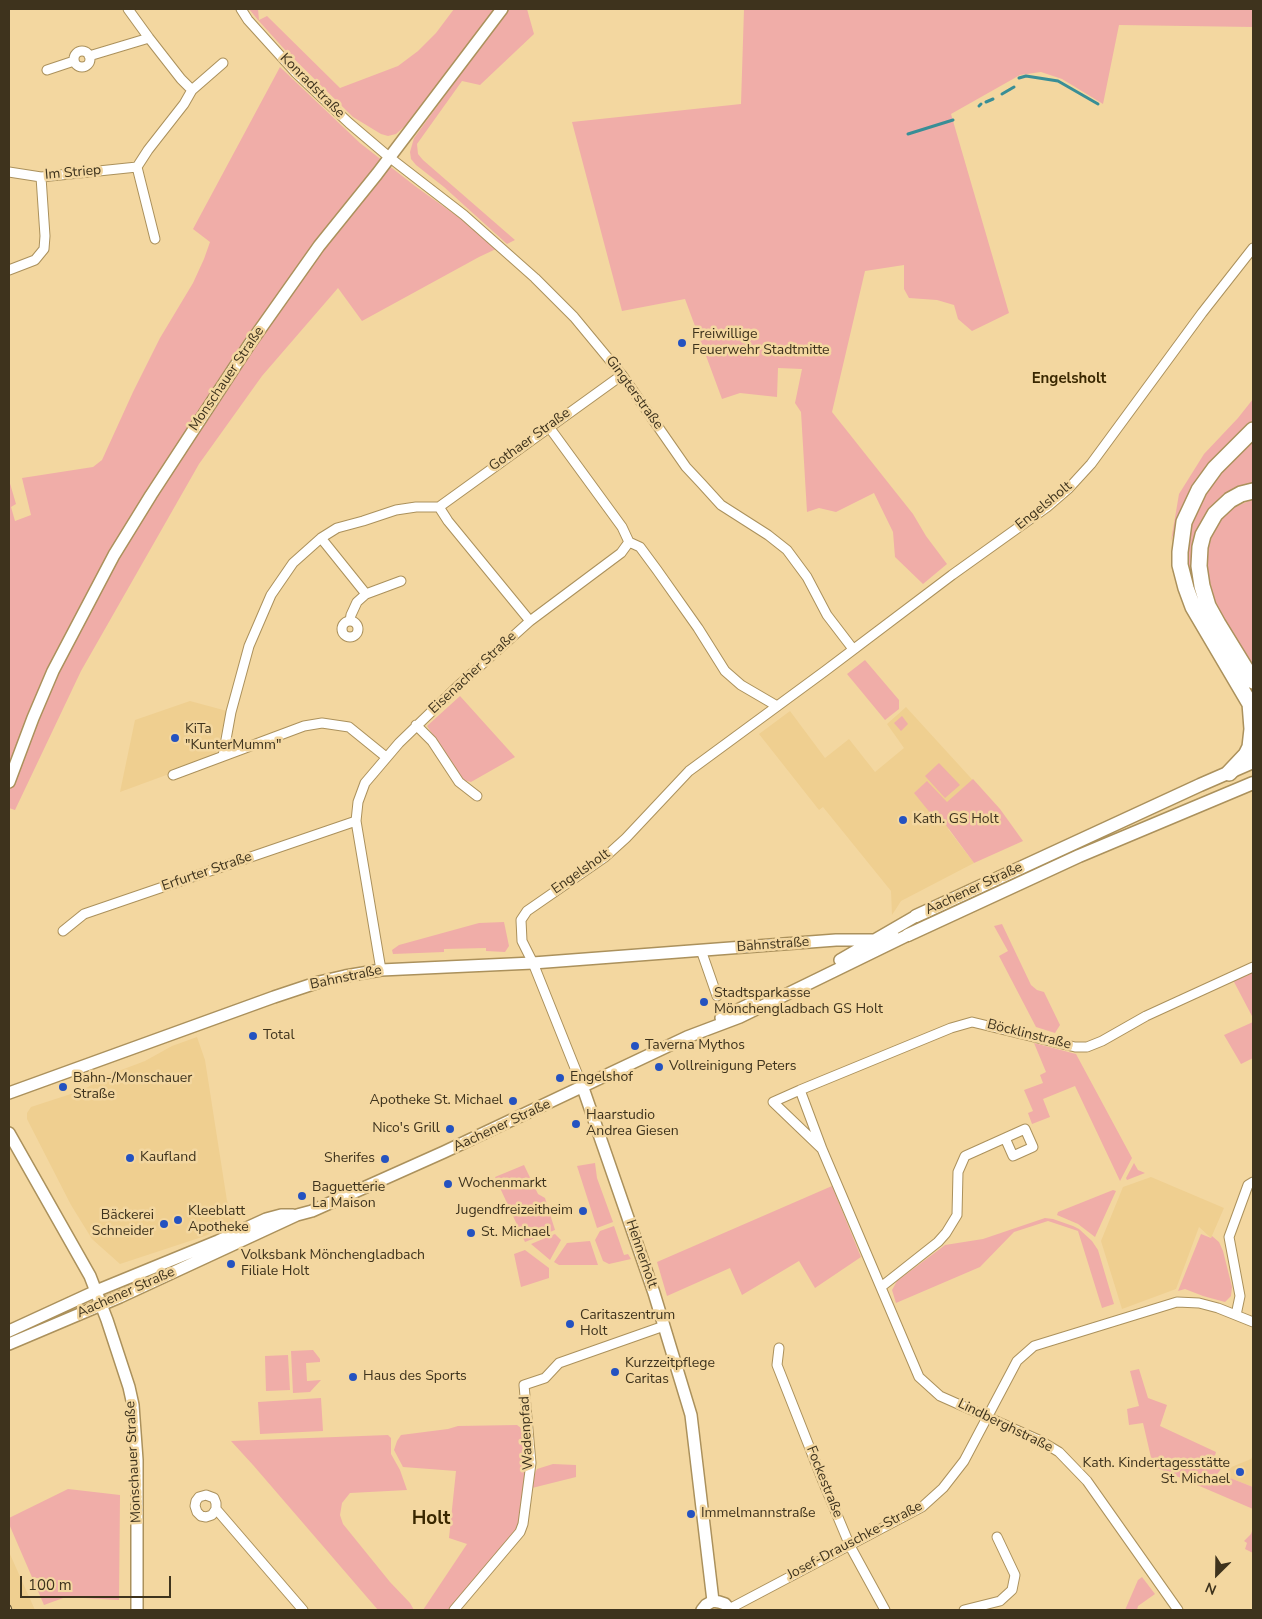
<!DOCTYPE html>
<html>
<head>
<meta charset="utf-8">
<style>
	body { margin:0 }
	#map { position:relative; width:1262px; height:1619px; overflow:hidden; background:#f3d7a0; font-family:"Nunito Sans",sans-serif }
	canvas { display:block }
	.frame { position:absolute; inset:0; border:10px solid #3e331d; pointer-events:none }
	.north { position:absolute; left:1192px; top:1549px; width:50px; height:50px; -webkit-text-stroke:4px #f3d7a0; paint-order:stroke; rotate:203deg; font-size:14px; font-weight:700; line-height:20px; text-align:center; color:#3e331d }
	.north::after { content:''; display:block; margin:auto; width:18px; height:22px; background:#3e331d; clip-path:polygon(50% 0,100% 100%,50% 72%,0 100%) }
	.scale { position:absolute; left:20px; top:1576px; width:151px; height:22px; box-sizing:border-box; border:2px solid #3e331d; border-top:0; padding-left:6px; font-size:15px; line-height:18px; white-space:nowrap; color:#3e331d; -webkit-text-stroke:4px #f3d7a0; paint-order:stroke }
</style>
</head>
<body>
<div id="map">
<canvas width="1262" height="1619"></canvas>
<div class="frame"></div>
<div class="north">N</div>
<div class="scale">100 m</div>
</div>
<script>
const g = document.querySelector('canvas').getContext('2d');
g.lineJoin = 'round';
function paint(path, color) { g.fillStyle = color; g.fill(path, 'evenodd'); }
const toPath = rows => new Path2D(rows.map(r => 'M' + r).join(''));
function stroke(path, color, width, dash) { g.strokeStyle = color; g.lineWidth = width; g.lineCap = dash ? 'butt' : 'round'; g.setLineDash(dash || []); g.stroke(path); }
function write(font, color, halo, rows, align = 'center') {
  g.font = font + ' "Nunito Sans",sans-serif'; g.lineWidth = 5; g.setLineDash([]); g.textBaseline = 'middle'; g.strokeStyle = halo; g.fillStyle = color; for (const [text, x, y, turn = 0] of rows) {
    g.save(); g.translate(x, y); g.rotate((+turn || 0) * Math.PI / 180); g.textAlign = isNaN(turn) ? turn : align; if (halo) g.strokeText(text, 0, 0); g.fillText(text, 0, 0); g.restore();
  }
}
paint(toPath([
	[190,701,227,711,215,756,172,769,169,774,120,792,135,720],
	[906,707,1000,810,948,829,974,863,901,901,892,915,891,891,823,807,819,810,759,734,790,711,825,758,849,739,875,772,904,748,887,724],
	[197,1037,205,1060,227,1201,236,1222,205,1236,120,1264,92,1239,71,1205,30,1125,27,1119,27,1113,31,1107,83,1090,108,1075,145,1061,172,1046],
	[1151,1177,1224,1208,1211,1238,1199,1227,1176,1289,1122,1309,1101,1241,1123,1187],
	[1253,1455,1253,1487,1225,1476,1229,1468,1251,1459],
	[9,1552,35,1610,9,1610]
]), '#efcf90');
paint(toPath([
	[249,9,258,9,259,20,267,16,340,88,398,66,418,51,436,33,454,9,496,9,405,126,396,134,388,136,381,134,353,117,286,51,258,20],
	[508,9,527,9,534,34,480,85,462,81,417,144,418,154,423,160,515,240,507,244,444,187,416,165,411,159,410,152,414,138],
	[744,9,1253,9,1253,27,1119,25,1103,104,1062,79,1041,72,1020,75,951,114,1009,313,972,331,958,319,954,305,937,300,909,298,904,289,904,265,865,271,832,412,913,514,926,536,947,564,923,584,895,557,893,532,874,493,836,512,819,508,807,512,801,412,795,403,802,369,778,368,777,397,740,393,722,399,685,299,622,311,572,122,741,104],
	[280,67,360,143,415,186,468,224,496,249,479,257,362,321,338,288,262,376,199,464,81,671,15,810,9,808,9,480,16,504,11,507,15,521,31,515,22,478,93,467,102,460,133,392,160,338,193,283,204,259,210,242,193,229],
	[1253,399,1253,420,1210,464,1180,516,1171,541,1179,494,1204,454,1238,418],
	[1253,438,1253,488,1204,523,1200,612,1186,566,1189,526,1201,499,1223,469],
	[1253,499,1253,669,1226,625,1214,598,1207,571,1206,557,1214,528,1222,518,1233,508],
	[865,660,899,700,899,709,885,720,847,674],
	[460,696,515,757,471,782,463,780,427,726],
	[902,716,908,724,901,731,894,723],
	[939,763,960,785,945,798,925,776],
	[973,779,1000,809,1023,841,974,863,940,817,936,820,914,793,927,781,947,802],
	[504,922,509,946,505,952,486,951,486,948,444,949,444,952,393,954,392,950,399,945,479,923],
	[1002,924,1031,985,1037,990,1044,992,1060,1025,1055,1033,1036,1027,999,956,1008,951,994,926],
	[1253,971,1253,1018,1233,980],
	[1253,1022,1253,1058,1241,1064,1224,1035],
	[1034,1043,1076,1054,1132,1158,1120,1181,1075,1086,1043,1099,1050,1117,1032,1124,1028,1113,1033,1111,1024,1090,1043,1083,1040,1075,1046,1072],
	[595,1163,597,1178,613,1222,597,1228,577,1166],
	[1134,1163,1138,1170,1145,1173,1127,1180,1126,1178],
	[524,1165,538,1194,545,1198,555,1230,525,1242,495,1177],
	[832,1186,861,1257,815,1288,799,1261,742,1295,730,1268,667,1296,657,1262],
	[1113,1190,1116,1191,1095,1237,1078,1224,1057,1215,1058,1212],
	[1045,1218,1053,1219,1073,1226,1079,1229,1092,1241,1098,1250,1114,1304,1102,1308,1078,1231,1048,1221,1014,1232,980,1267,896,1303,892,1290,897,1281,945,1245,983,1239],
	[614,1226,624,1255,628,1254,631,1259,609,1264,603,1261,595,1240,600,1231],
	[555,1234,561,1240,550,1260,531,1244],
	[1201,1234,1211,1238,1212,1236,1219,1242,1223,1251,1232,1287,1231,1296,1225,1302,1203,1296,1185,1289,1178,1291],
	[590,1241,598,1265,559,1265,554,1262,567,1243],
	[525,1250,549,1268,549,1278,521,1287,514,1254],
	[313,1350,320,1359,320,1362,306,1363,307,1381,321,1380,310,1392,293,1393,291,1351],
	[288,1355,290,1390,266,1391,265,1356],
	[1139,1369,1148,1398,1167,1405,1160,1426,1216,1452,1214,1459,1224,1463,1223,1467,1213,1479,1225,1476,1253,1487,1253,1509,1153,1466,1143,1423,1129,1425,1127,1409,1139,1406,1130,1371],
	[321,1398,323,1431,260,1434,258,1402],
	[517,1425,524,1430,528,1465,520,1521,516,1530,449,1610,423,1610,467,1544,449,1538,456,1471,403,1467,394,1450,397,1441,401,1435,448,1429,458,1426],
	[388,1435,391,1438,391,1454,400,1470,407,1490,350,1493,342,1503,340,1515,343,1524,390,1582,410,1603,414,1610,378,1610,253,1465,231,1441],
	[553,1464,576,1465,576,1477,532,1488,533,1477,537,1469],
	[68,1489,120,1495,119,1600,66,1597,44,1605,9,1524,9,1518],
	[1253,1528,1253,1553,1245,1549,1247,1543,1244,1541,1251,1534],
	[1142,1577,1155,1594,1138,1606,1137,1610,1125,1610,1138,1580]
]), '#f0ada8');
stroke(toPath([
	[1019,78,1026,76,1058,81,1098,104],
	[1002,94,1014,87],
	[986,102,993,99],
	[979,106,981,104],
	[908,134,953,120]
]), '#398e96', 3);
const street = toPath([
	[241,9,248,20,296,73,349,123,389,157,464,215,535,278,574,317,622,375,686,467,701,483,721,505,768,535,787,550,807,577,827,615,853,649],
	'74 59a8 8 0 1 1 16 0a8 8 0 1 1-16 0Z',
	[89,56,149,38],
	[47,70,74,61],
	[192,90,223,63],
	[137,167,155,239],
	[9,172,41,177,137,167,148,150,184,104,192,90,181,79,149,38,128,9],
	[9,270,35,260,44,249,45,236,41,177],
	[321,538,366,594,357,602,351,615,350,621],
	[629,542,640,547,657,570,698,628,725,671,741,685,777,706],
	[366,594,401,581],
	[530,621,448,521,439,507,622,375],
	'342 629a8 8 0 1 1 16 0a8 8 0 1 1-16 0Z',
	[416,725,432,741,459,782,477,796],
	[223,756,231,712,249,646,271,595,293,563,321,538,337,528,363,521,396,510,416,507,439,507],
	[173,775,304,726,322,723,349,727,386,757],
	[63,931,84,914,356,821],
	[701,950,717,996],
	[381,970,356,821,358,802,365,783,399,743,459,685,530,621,621,553,629,542,622,527,549,427],
	[583,1088,533,963,522,941,521,920,527,911,605,857,626,838,689,771,825,671,952,575,1047,507,1069,488,1091,464,1202,313,1253,248],
	[800,1090,951,1028,972,1022,1075,1047,1087,1047,1102,1041,1146,1016,1253,967],
	[822,1149,773,1102,800,1090,822,1149,919,1377,940,1396,1039,1440,1059,1452,1087,1481,1178,1610],
	[881,1287,938,1242,946,1233,957,1215,958,1172,965,1156,1005,1138,1013,1156,1033,1147,1025,1129,1005,1138],
	[1236,1315,1240,1296,1229,1237,1248,1185,1253,1182],
	[779,1348,777,1365,822,1479,850,1546,885,1610],
	[216,1509,212,1515,206,1517,201,1516,197,1512,195,1506,196,1501,199,1497,206,1495,214,1498,216,1503,216,1509,303,1610],
	[729,1609,922,1507,943,1488,964,1461,1017,1361,1034,1346,1177,1302,1199,1303,1218,1308,1253,1322],
	[454,1610,520,1532,523,1524,531,1463,524,1385,545,1378,559,1363,664,1326],
	[964,1610,1000,1601,1012,1590,1015,1575,997,1537]
]);
const secondary = toPath([
	[9,782,33,718,53,671,114,555,151,495,249,345,319,246,377,174,502,9],
	[840,960,916,916],
	[721,1018,754,1002],
	[583,1088,654,1293,691,1415,713,1601],
	[9,1093,274,997,319,982,345,976,381,970,533,963,836,940,874,940,894,937],
	[9,1133,90,1276,107,1320,129,1387,133,1405,137,1460,137,1610],
	[9,1331,96,1291,218,1241,266,1219,281,1215,293,1215],
	[9,1344,120,1297,297,1215,312,1211,444,1152,687,1037,740,1017,908,935],
	[702,1610,706,1605,713,1601,719,1602,725,1604,730,1610]
]);
const primary = toPath([
	[916,916,1200,785,1253,762],
	[908,935,1079,856,1253,783]
]);
const highway = toPath([
	[1253,430,1215,468,1199,490,1184,522,1180,552,1180,565,1186,588,1193,607,1253,709],
	[1253,491,1241,494,1230,500,1215,514,1203,535,1200,547,1199,566,1202,586,1208,606,1218,624,1253,681],
	[1229,773,1246,755,1250,747,1252,729,1250,703]
]);
stroke(street, '#ab915c', 11);
stroke(secondary, '#ab915c', 14);
stroke(primary, '#ab915c', 15);
stroke(highway, '#ab915c', 18);
stroke(street, '#fff', 9);
stroke(secondary, '#fff', 11);
stroke(primary, '#fff', 12);
stroke(highway, '#fff', 15);
const rail = toPath([
	[9,1607,10,1610]
]);
stroke(rail, '#5d4f33', 5);
stroke(rail, '#f3d7a0', 3, [9]);
for (const [x, y, r, color] of [
	[682,343,5,"#2452c0"],
	[175,738,5,"#2452c0"],
	[903,820,5,"#2452c0"],
	[704,1002,5,"#2452c0"],
	[253,1036,5,"#2452c0"],
	[635,1046,5,"#2452c0"],
	[659,1067,5,"#2452c0"],
	[560,1078,5,"#2452c0"],
	[63,1087,5,"#2452c0"],
	[513,1101,5,"#2452c0"],
	[576,1124,5,"#2452c0"],
	[450,1129,5,"#2452c0"],
	[130,1158,5,"#2452c0"],
	[385,1159,5,"#2452c0"],
	[448,1184,5,"#2452c0"],
	[302,1196,5,"#2452c0"],
	[583,1211,5,"#2452c0"],
	[178,1220,5,"#2452c0"],
	[164,1224,5,"#2452c0"],
	[471,1233,5,"#2452c0"],
	[231,1264,5,"#2452c0"],
	[570,1324,5,"#2452c0"],
	[615,1372,5,"#2452c0"],
	[353,1377,5,"#2452c0"],
	[1240,1472,5,"#2452c0"],
	[691,1514,5,"#2452c0"]
]) { const dot = new Path2D(); dot.arc(x, y, r, 0, 2 * Math.PI); g.fillStyle = color; g.fill(dot); stroke(dot, '#f3d7a0', 2); }
write('14px', '#3e331d', '#f3d7a0', [
	["Konradstraße",312,86,45],
	["Im Striep",73,173,-5],
	["Monschauer Straße",227,379,-56],
	["Gingterstraße",634,393,54],
	["Gothaer Straße",530,440,-36],
	["Engelsholt",1044,506,-39],
	["Eisenacher Straße",473,673,-43],
	["Erfurter Straße",207,872,-19],
	["Engelsholt",581,872,-35],
	["Aachener Straße",974,889,-25],
	["Bahnstraße",773,945,-4],
	["Bahnstraße",346,978,-12],
	["Böcklinstraße",1029,1035,14],
	["Aachener Straße",502,1126,-25],
	["Hehnerholt",641,1254,71],
	["Aachener Straße",126,1293,-24],
	["Lindberghstraße",1005,1426,26],
	["Wadenpfad",527,1433,-93],
	["Monschauer Straße",134,1462,-93],
	["Fockestraße",824,1482,68],
	["Josef-Drauschke-Straße",855,1541,-28]
]);
write('14px', '#3e331d', '#f3d7a0', [
	["Freiwillige",692,335],
	["Feuerwehr Stadtmitte",692,351],
	["KiTa",185,730],
	["\"KunterMumm\"",185,746],
	["Kath. GS Holt",913,820],
	["Stadtsparkasse",714,994],
	["Mönchengladbach GS Holt",714,1010],
	["Total",263,1036],
	["Taverna Mythos",645,1046],
	["Vollreinigung Peters",669,1067],
	["Engelshof",570,1078],
	["Bahn-/Monschauer",73,1079],
	["Straße",73,1095],
	["Apotheke St. Michael",503,1101,"right"],
	["Haarstudio",586,1116],
	["Andrea Giesen",586,1132],
	["Nico's Grill",440,1129,"right"],
	["Kaufland",140,1158],
	["Sherifes",375,1159,"right"],
	["Wochenmarkt",458,1184],
	["Baguetterie",312,1188],
	["La Maison",312,1204],
	["Jugendfreizeitheim",573,1211,"right"],
	["Kleeblatt",188,1212],
	["Apotheke",188,1228],
	["Bäckerei",154,1216,"right"],
	["Schneider",154,1232,"right"],
	["St. Michael",481,1233],
	["Volksbank Mönchengladbach",241,1256],
	["Filiale Holt",241,1272],
	["Caritaszentrum",580,1316],
	["Holt",580,1332],
	["Kurzzeitpflege",625,1364],
	["Caritas",625,1380],
	["Haus des Sports",363,1377],
	["Kath. Kindertagesstätte",1230,1464,"right"],
	["St. Michael",1230,1480,"right"],
	["Immelmannstraße",701,1514]
], 'left');
write('bold 15px', '#392700', '#f3d7a0', [
	["Engelsholt",1069,379]
]);
write('bold 19px', '#392700', '#f3d7a0', [
	["Holt",431,1519]
]);
</script>
</body>
</html>
